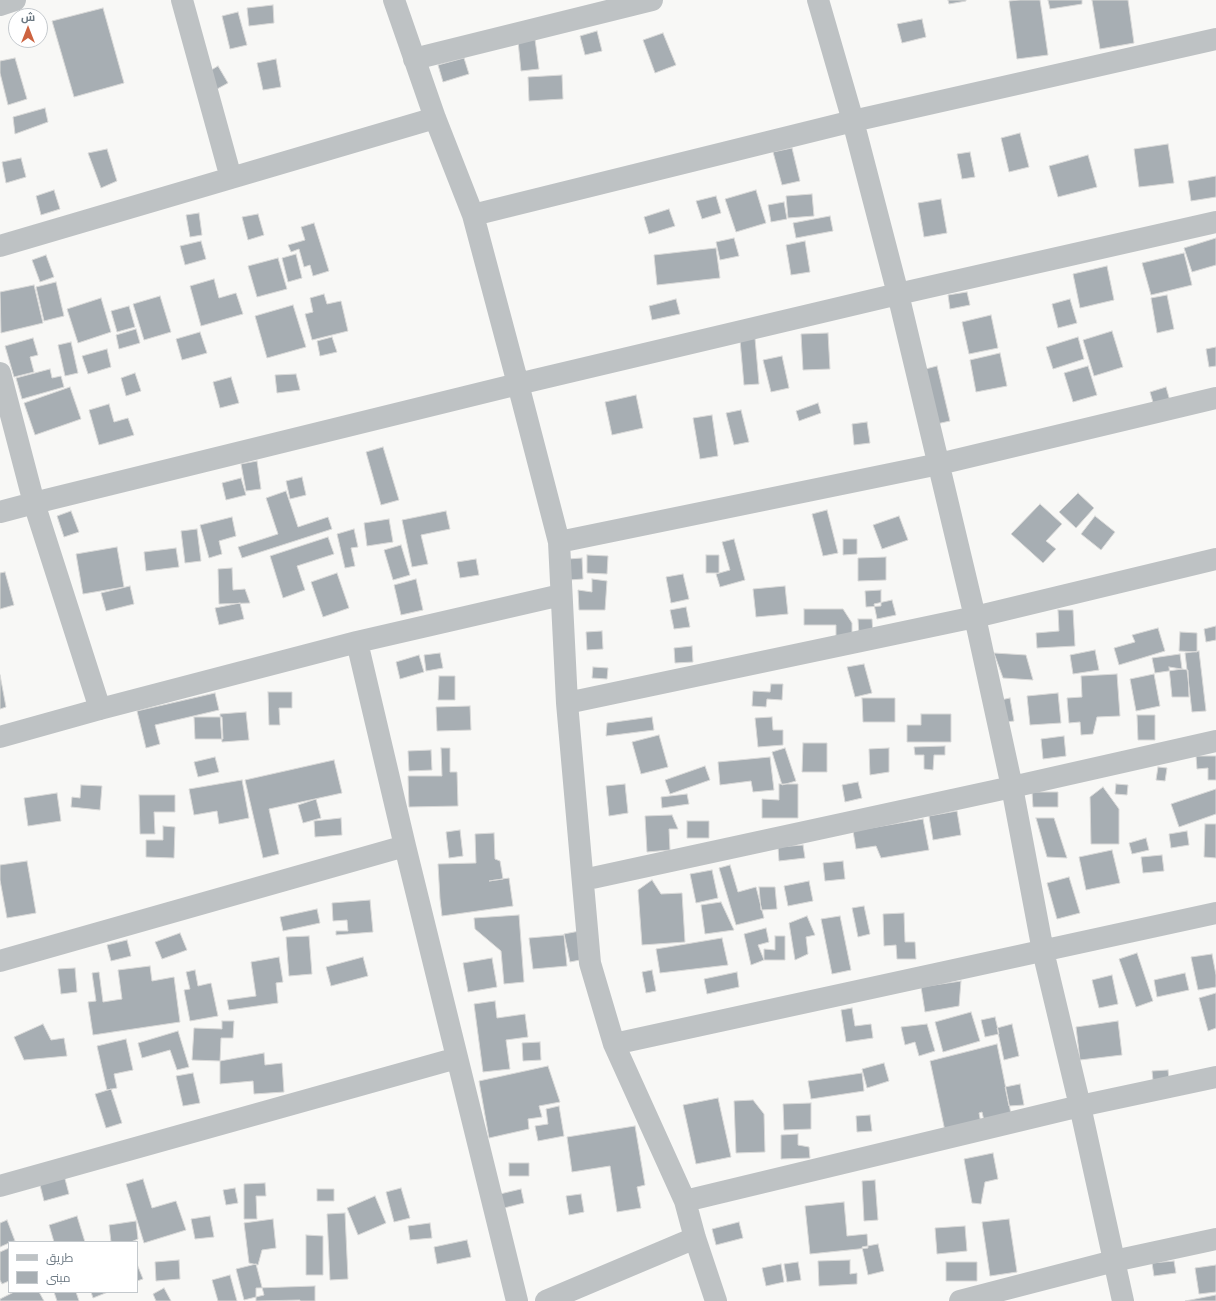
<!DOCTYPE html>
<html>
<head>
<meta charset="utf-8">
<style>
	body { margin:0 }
	#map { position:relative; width:1216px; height:1301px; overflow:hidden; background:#f8f8f6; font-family:"PT Sans",Cairo,sans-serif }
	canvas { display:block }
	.legend { position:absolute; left:8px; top:1241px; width:130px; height:52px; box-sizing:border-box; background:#fff; border:1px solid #c4c9cd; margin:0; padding:5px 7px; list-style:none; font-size:12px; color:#6b7882 }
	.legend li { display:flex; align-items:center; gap:8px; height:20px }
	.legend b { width:20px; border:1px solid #c4c9cd }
	.north { position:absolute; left:8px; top:8px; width:40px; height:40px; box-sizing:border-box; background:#fff; border:1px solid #c4c9cd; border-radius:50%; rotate:0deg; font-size:11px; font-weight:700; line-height:16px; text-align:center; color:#6b7882 }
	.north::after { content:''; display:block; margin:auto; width:14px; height:18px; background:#cd6340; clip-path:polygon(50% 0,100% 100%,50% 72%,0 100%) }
</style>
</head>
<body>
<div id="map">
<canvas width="1216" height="1301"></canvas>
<ul class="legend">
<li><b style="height:5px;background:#bec2c4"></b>طريق</li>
<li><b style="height:11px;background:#a7aeb3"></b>مبنى</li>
</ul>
<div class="north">ش</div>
</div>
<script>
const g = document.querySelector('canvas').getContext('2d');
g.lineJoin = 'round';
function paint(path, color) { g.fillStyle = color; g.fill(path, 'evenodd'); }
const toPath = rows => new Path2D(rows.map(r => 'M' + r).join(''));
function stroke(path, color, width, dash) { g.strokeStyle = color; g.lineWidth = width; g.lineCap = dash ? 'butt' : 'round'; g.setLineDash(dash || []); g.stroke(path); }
const building = toPath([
	[948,0,966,0,966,1,949,4,948,0],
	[1019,0,1040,0,1048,55,1017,59,1009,1,1019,0],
	[1048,0,1082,0,1082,4,1050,9,1048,0],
	[1092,0,1128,0,1134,43,1100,49,1092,0],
	[273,5,274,23,249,26,247,8,273,5],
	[103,8,124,83,74,97,52,21,103,8],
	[238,12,247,45,230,49,222,16,238,12],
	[922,19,926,37,902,43,897,24,922,19],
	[597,31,602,51,585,55,580,36,597,31],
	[663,33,676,65,655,73,643,40,663,33],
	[535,39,539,69,521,71,518,41,535,39],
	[15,58,27,99,8,105,0,73,0,61,15,58],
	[464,58,469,74,443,82,438,65,464,58],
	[276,59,281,87,263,90,257,63,276,59],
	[218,66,228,83,208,94,198,78,218,66],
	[562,75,563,99,529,101,528,77,562,75],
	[45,108,48,122,15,134,13,117,45,108],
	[1020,133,1029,167,1009,172,1001,138,1020,133],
	[1168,144,1174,183,1139,187,1134,149,1168,144],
	[792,148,800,181,782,185,773,152,792,148],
	[107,149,117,181,101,188,88,153,107,149],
	[970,152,975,177,962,179,957,154,970,152],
	[1088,155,1097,187,1058,197,1049,166,1088,155],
	[21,158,26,177,6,183,2,162,21,158],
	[1216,176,1216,197,1191,201,1188,181,1216,176],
	[54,190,60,209,41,215,36,196,54,190],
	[756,190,766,223,736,232,725,199,756,190],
	[812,194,814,216,788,218,786,196,812,194],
	[716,196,721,213,702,219,696,201,716,196],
	[941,199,947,233,924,237,918,203,941,199],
	[784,202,787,219,771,222,768,205,784,202],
	[669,209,675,226,649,234,644,217,669,209],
	[199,213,202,235,190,237,186,215,199,213],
	[258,214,264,235,248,240,242,217,258,214],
	[830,216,833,231,796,238,793,223,830,216],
	[314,223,329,271,313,276,310,265,304,267,299,249,291,252,288,245,305,240,301,227,314,223],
	[734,238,739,256,720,260,716,242,734,238],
	[1216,238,1216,265,1192,272,1184,248,1216,238],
	[201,241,206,259,185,265,180,246,201,241],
	[805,241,810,272,791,275,786,245,805,241],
	[716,248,720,278,657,285,654,255,716,248],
	[1184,253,1192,285,1151,295,1142,263,1184,253],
	[296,254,302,278,288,282,282,258,296,254],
	[46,255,54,277,40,282,32,260,46,255],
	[278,258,287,289,257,297,248,266,278,258],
	[1107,266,1114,300,1080,308,1073,274,1107,266],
	[214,279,219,298,236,293,243,314,201,326,190,286,214,279],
	[56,282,64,316,44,321,36,287,56,282],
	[34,285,43,323,1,333,0,292,34,285],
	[967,292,970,305,950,309,948,295,967,292],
	[324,294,327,304,341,301,348,331,312,340,305,314,313,312,310,298,324,294],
	[1167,295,1174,329,1157,333,1151,298,1167,295],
	[160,296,171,332,144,340,133,304,160,296],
	[101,298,111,332,78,343,67,309,101,298],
	[676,299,680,314,652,320,649,306,676,299],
	[1070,299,1077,323,1058,328,1052,304,1070,299],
	[293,305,306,347,267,358,255,316,293,305],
	[129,306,135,327,117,332,111,311,129,306],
	[991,315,998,348,969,354,962,322,991,315],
	[136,329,140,343,119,349,116,335,136,329],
	[1112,331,1123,367,1094,376,1083,340,1112,331],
	[200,332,207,353,182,360,176,339,200,332],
	[828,333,830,369,803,370,801,334,828,333],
	[332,337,337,352,320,356,317,341,332,337],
	[1078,337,1084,359,1053,369,1046,347,1078,337],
	[33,338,38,355,30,357,34,372,14,377,5,346,33,338],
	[755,338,759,384,744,385,740,340,755,338],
	[71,342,78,373,65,376,58,345,71,342],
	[1216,347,1216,366,1209,367,1206,349,1216,347],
	[107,349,111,367,88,374,82,356,107,349],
	[1000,353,1007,386,976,392,970,360,1000,353],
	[782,356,789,388,771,392,763,360,782,356],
	[937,366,950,421,932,425,918,371,937,366],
	[1088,366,1097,395,1073,402,1064,373,1088,366],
	[50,369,52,378,61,376,64,387,22,399,16,378,50,369],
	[135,373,141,391,126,396,121,378,135,373],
	[296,374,300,390,277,393,275,375,296,374],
	[231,377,239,403,220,408,213,382,231,377],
	[70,387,81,419,35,435,24,403,70,387],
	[1166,387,1172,408,1156,413,1150,392,1166,387],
	[636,395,643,428,612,435,605,402,636,395],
	[818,403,821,413,799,421,796,411,818,403],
	[109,404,114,422,128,418,134,435,99,445,89,410,109,404],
	[741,410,749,442,734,445,726,413,741,410],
	[712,415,718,456,700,459,693,418,712,415],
	[867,422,870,443,854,445,852,424,867,422],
	[383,447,399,500,381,505,366,452,383,447],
	[257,461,261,489,246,491,241,464,257,461],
	[302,477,306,495,290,499,286,481,302,477],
	[241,478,246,495,226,500,222,483,241,478],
	[286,491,298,527,328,517,332,529,242,558,238,547,278,534,266,498,286,491],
	[1078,493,1094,508,1076,528,1059,512,1078,493],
	[1040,504,1062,524,1046,541,1056,549,1043,563,1011,534,1040,504],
	[827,510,838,553,823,556,812,514,827,510],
	[71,511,79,532,64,537,57,516,71,511],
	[446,511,450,529,421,535,428,564,412,567,402,520,446,511],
	[899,516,908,540,882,549,873,525,899,516],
	[1095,516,1115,532,1101,550,1081,534,1095,516],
	[232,517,236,536,219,541,222,554,209,558,200,525,232,517],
	[389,519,393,542,367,546,364,523,389,519],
	[197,529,201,561,185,563,181,531,197,529],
	[354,529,358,547,351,548,355,566,345,568,337,534,354,529],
	[328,537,334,554,297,566,305,590,283,598,270,556,328,537],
	[734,539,745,580,720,587,716,574,730,570,722,542,734,539],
	[843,539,857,539,857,554,843,555,843,539],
	[401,545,410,575,393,580,384,550,401,545],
	[117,547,124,587,83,594,76,554,117,547],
	[176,548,179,567,146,571,144,552,176,548],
	[587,555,608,556,607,574,587,573,587,555],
	[706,555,719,555,719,573,706,573,706,555],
	[886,557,886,580,858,581,858,558,886,557],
	[582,558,583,579,569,580,568,559,582,558],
	[476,559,479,575,460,578,457,562,476,559],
	[232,568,233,590,245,589,250,603,219,604,218,569,232,568],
	[5,572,14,605,0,609,0,573,5,572],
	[337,573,349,608,323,617,311,582,337,573],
	[683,574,689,599,671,603,666,577,683,574],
	[416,579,423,610,401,615,394,585,416,579],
	[592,579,607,581,605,610,579,610,578,590,592,592,592,579],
	[130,586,134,604,106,611,101,593,130,586],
	[785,586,788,614,756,617,753,589,785,586],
	[881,590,881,606,866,607,865,591,881,590],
	[892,600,896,615,877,619,874,604,892,600],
	[240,603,244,619,219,625,215,608,240,603],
	[686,607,690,627,674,629,670,610,686,607],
	[804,609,843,609,852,623,852,637,836,637,836,625,804,625,804,609],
	[1058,610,1073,610,1075,646,1037,648,1036,633,1059,631,1058,610],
	[858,619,872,619,873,635,859,635,858,619],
	[1216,626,1216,640,1206,642,1204,629,1216,626],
	[1158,628,1165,651,1119,665,1114,648,1135,642,1132,635,1158,628],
	[602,631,603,649,587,650,586,632,602,631],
	[1180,632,1197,633,1197,652,1179,651,1180,632],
	[692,646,693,662,675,663,674,648,692,646],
	[1095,650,1099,670,1073,674,1070,655,1095,650],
	[1199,651,1206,711,1192,712,1185,653,1199,651],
	[440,653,443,668,426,671,424,655,440,653],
	[994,653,1026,655,1033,680,1003,678,994,653],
	[1180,654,1182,669,1155,673,1152,658,1180,654],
	[419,655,424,672,400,679,396,662,419,655],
	[864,664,872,693,855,697,847,667,864,664],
	[593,667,608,668,607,679,592,678,593,667],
	[1169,667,1188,670,1189,697,1172,697,1169,667],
	[1117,674,1120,716,1097,717,1093,734,1081,735,1080,722,1069,723,1067,698,1082,697,1081,676,1117,674],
	[1154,674,1160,706,1136,711,1130,679,1154,674],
	[0,675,6,707,0,709,0,675],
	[439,676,455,676,455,700,438,700,439,676],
	[771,684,783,684,782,700,767,699,766,707,752,706,753,691,770,692,771,684],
	[268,692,292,692,292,708,279,708,280,725,269,725,268,692],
	[215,693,219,710,155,725,160,744,146,748,137,711,215,693],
	[1058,693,1061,723,1030,725,1027,696,1058,693],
	[862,698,895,698,895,722,863,722,862,698],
	[1010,698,1014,721,999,723,996,701,1010,698],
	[470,706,471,730,437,731,436,707,470,706],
	[246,712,249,740,222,742,220,714,246,712],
	[921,714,951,714,951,742,907,742,907,725,921,725,921,714],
	[1137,715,1155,715,1155,740,1138,740,1137,715],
	[194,717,222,717,223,739,195,739,194,717],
	[652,717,654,730,606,736,607,723,652,717],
	[772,717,773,730,783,730,783,745,758,747,755,718,772,717],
	[659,735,668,767,641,774,632,742,659,735],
	[1064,736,1066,756,1043,759,1041,739,1064,736],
	[803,743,827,743,827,772,802,772,803,743],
	[945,746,945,755,934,755,933,770,924,769,924,755,915,755,914,747,945,746],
	[441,748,450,748,450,772,457,772,458,806,409,807,408,776,442,776,441,748],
	[785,748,796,781,782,785,772,752,785,748],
	[889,748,889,772,870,775,869,749,889,748],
	[431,750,432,770,409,771,408,751,431,750],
	[1196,756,1216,756,1216,780,1208,780,1208,768,1197,769,1196,756],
	[215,757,219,772,198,777,194,762,215,757],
	[770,757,774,790,753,792,751,781,720,785,718,762,770,757],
	[334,760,342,793,269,809,279,854,263,858,245,780,334,760],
	[705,766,710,780,670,794,665,780,705,766],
	[1158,767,1167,768,1165,781,1156,780,1158,767],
	[242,780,249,818,219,824,217,811,194,815,189,789,242,780],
	[858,782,862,798,845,802,842,785,858,782],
	[625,784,628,813,609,816,606,786,625,784],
	[779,784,798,784,798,818,762,818,762,799,779,800,779,784],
	[1116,784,1128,785,1127,795,1115,794,1116,784],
	[81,785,102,786,100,810,71,807,72,797,80,798,81,785],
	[1103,787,1119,809,1119,844,1091,844,1090,797,1103,787],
	[1216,789,1216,814,1179,827,1171,804,1216,789],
	[1032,792,1058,792,1058,807,1033,807,1032,792],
	[57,793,61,821,28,826,24,798,57,793],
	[687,794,689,804,662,808,661,797,687,794],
	[139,795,175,795,175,812,154,812,155,834,140,834,139,795],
	[316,799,321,818,303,823,298,805,316,799],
	[957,811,961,835,933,840,929,816,957,811],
	[672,815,678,829,669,829,670,850,647,852,645,816,672,815],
	[341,818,342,835,315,837,314,821,341,818],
	[1036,818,1054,818,1067,858,1047,857,1036,818],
	[923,819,929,850,881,858,876,846,856,849,853,831,923,819],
	[687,821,709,821,709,838,687,838,687,821],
	[1205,824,1216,824,1216,858,1204,857,1205,824],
	[163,826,175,827,174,858,146,857,146,840,163,840,163,826],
	[460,830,463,856,449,858,446,832,460,830],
	[1187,831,1189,845,1171,848,1169,834,1187,831],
	[494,833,495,859,500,861,503,879,489,881,509,878,513,906,442,916,440,899,438,864,476,863,475,834,494,833],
	[1146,838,1149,850,1132,854,1129,843,1146,838],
	[803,845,805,858,779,861,778,847,803,845],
	[1112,850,1120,883,1086,890,1079,857,1112,850],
	[1162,855,1164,871,1143,873,1141,857,1162,855],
	[27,861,36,913,7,918,0,880,0,865,27,861],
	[843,861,845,879,825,881,823,863,843,861],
	[730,865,738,892,756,887,764,918,736,925,719,868,730,865],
	[712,870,718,898,696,903,690,874,712,870],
	[1069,877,1080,913,1057,919,1047,883,1069,877],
	[652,880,661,894,682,893,685,942,642,945,638,890,652,880],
	[809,881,813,901,788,906,784,886,809,881],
	[759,887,775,887,777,909,761,910,759,887],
	[370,900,373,932,336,935,336,931,348,931,347,920,333,921,332,903,370,900],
	[721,902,734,930,705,934,701,905,721,902],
	[864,906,870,934,858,937,852,908,864,906],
	[317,909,320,923,283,931,280,917,317,909],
	[904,913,905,942,915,942,916,959,897,959,896,945,884,946,883,914,904,913],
	[519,915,524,982,504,984,501,951,475,929,474,918,519,915],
	[807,916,815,935,806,937,808,954,795,960,789,923,807,916],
	[840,916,851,970,832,974,821,919,840,916],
	[766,928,769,942,758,945,764,960,751,965,744,934,766,928],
	[590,929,595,957,570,962,564,934,590,929],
	[180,933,187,950,162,959,155,942,180,933],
	[564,935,567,966,533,969,529,938,564,935],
	[309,936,312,974,289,976,286,937,309,936],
	[775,936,785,936,785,960,764,960,764,949,775,950,775,936],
	[722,938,728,965,660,973,656,949,722,938],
	[127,940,131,956,111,961,107,945,127,940],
	[1137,953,1153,1001,1136,1007,1119,959,1137,953],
	[1212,954,1216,975,1216,987,1198,990,1191,957,1212,954],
	[279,957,283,982,276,983,278,1003,229,1010,227,1000,256,996,251,962,279,957],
	[363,957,368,976,331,986,326,967,363,957],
	[492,958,497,987,468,992,463,963,492,958],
	[150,966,152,981,174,977,180,1022,93,1035,88,1002,96,1001,92,973,99,972,103,1002,122,999,118,970,150,966],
	[75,968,77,992,61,994,58,969,75,968],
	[195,970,198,986,211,983,218,1016,190,1021,184,990,190,989,186,972,195,970],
	[652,970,656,991,646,993,642,972,652,970],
	[737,972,739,987,707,994,704,979,737,972],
	[1185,973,1189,990,1157,997,1154,980,1185,973],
	[1112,975,1118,1004,1099,1008,1092,980,1112,975],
	[961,981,959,1006,925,1012,921,987,961,981],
	[1216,993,1216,1028,1208,1031,1199,998,1216,993],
	[495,1001,497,1018,525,1014,528,1037,506,1040,510,1069,483,1072,474,1004,495,1001],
	[852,1008,855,1026,871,1024,873,1038,846,1042,841,1010,852,1008],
	[971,1012,980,1041,943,1052,935,1022,971,1012],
	[995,1017,999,1034,985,1037,981,1020,995,1017],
	[222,1021,234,1021,233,1038,221,1038,220,1061,192,1060,194,1028,222,1029,222,1021],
	[1118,1021,1122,1055,1080,1060,1076,1027,1118,1021],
	[43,1024,51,1040,64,1038,67,1056,24,1060,14,1037,43,1024],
	[927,1024,935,1051,919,1056,915,1042,905,1045,901,1027,927,1024],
	[1012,1024,1019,1056,1004,1060,997,1028,1012,1024],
	[178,1031,189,1067,177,1070,170,1050,142,1058,138,1043,178,1031],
	[126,1039,133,1070,114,1074,117,1088,107,1090,97,1046,126,1039],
	[540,1042,541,1060,523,1061,522,1043,540,1042],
	[997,1044,1012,1119,985,1125,982,1112,979,1113,981,1123,945,1131,930,1061,997,1044],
	[264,1053,265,1065,282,1063,284,1092,254,1094,253,1081,220,1084,220,1061,264,1053],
	[884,1063,889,1081,867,1088,862,1069,884,1063],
	[548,1066,560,1102,539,1106,542,1117,528,1119,529,1129,489,1138,479,1081,548,1066],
	[1168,1070,1171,1097,1155,1099,1152,1071,1168,1070],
	[193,1073,200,1103,183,1106,176,1076,193,1073],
	[862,1073,864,1091,811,1099,808,1081,862,1073],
	[1020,1084,1024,1105,1009,1106,1005,1087,1020,1084],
	[111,1089,122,1123,106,1128,95,1094,111,1089],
	[718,1098,731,1157,696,1164,683,1105,718,1098],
	[753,1100,764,1114,765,1152,736,1153,734,1101,753,1100],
	[811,1103,811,1129,784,1130,783,1104,811,1103],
	[559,1106,564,1136,538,1141,535,1126,548,1124,546,1109,559,1106],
	[870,1115,872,1131,857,1132,856,1116,870,1115],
	[635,1126,645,1185,637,1187,641,1208,617,1212,610,1166,572,1172,567,1137,635,1126],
	[798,1134,798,1145,809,1147,810,1158,781,1159,781,1135,798,1134],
	[993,1153,998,1179,985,1182,981,1204,972,1203,964,1159,993,1153],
	[509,1163,529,1163,529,1176,509,1176,509,1163],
	[64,1175,69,1194,44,1201,39,1181,64,1175],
	[143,1179,152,1208,176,1201,186,1230,144,1243,126,1184,143,1179],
	[875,1180,878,1220,864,1221,862,1181,875,1180],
	[265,1183,266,1196,256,1196,257,1219,244,1219,244,1184,265,1183],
	[235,1188,238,1203,226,1205,223,1190,235,1188],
	[401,1188,410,1218,394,1222,386,1192,401,1188],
	[317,1189,334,1189,334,1201,317,1201,317,1189],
	[521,1189,524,1203,504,1208,500,1194,521,1189],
	[581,1194,584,1212,569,1215,566,1196,581,1194],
	[375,1196,386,1223,358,1235,347,1208,375,1196],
	[844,1202,847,1236,867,1234,868,1248,810,1254,805,1206,844,1202],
	[345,1213,348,1279,330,1280,327,1214,345,1213],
	[77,1216,85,1242,54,1242,49,1225,77,1216],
	[210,1216,214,1237,195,1239,191,1219,210,1216],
	[273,1219,276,1248,262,1250,258,1265,249,1263,244,1223,273,1219],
	[1009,1219,1017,1272,990,1276,982,1222,1009,1219],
	[7,1220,15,1241,9,1242,9,1243,0,1247,0,1223,7,1220],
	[136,1221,138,1239,131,1242,111,1242,109,1225,136,1221],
	[739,1222,743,1238,716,1245,712,1229,739,1222],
	[430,1223,432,1238,410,1240,408,1226,430,1223],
	[965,1226,967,1251,937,1254,935,1228,965,1226],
	[306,1235,323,1236,323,1275,306,1275,306,1235],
	[467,1240,471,1257,437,1264,434,1247,467,1240],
	[878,1244,884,1271,868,1275,862,1247,878,1244],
	[9,1248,9,1281,2,1284,0,1280,0,1252,9,1248],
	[179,1260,180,1279,156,1281,155,1262,179,1260],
	[850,1260,850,1274,857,1273,857,1284,819,1286,818,1261,850,1260],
	[1174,1261,1176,1273,1154,1276,1152,1263,1174,1261],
	[798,1262,801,1280,787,1282,784,1264,798,1262],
	[946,1262,977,1262,977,1281,946,1281,946,1262],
	[137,1264,143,1279,137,1281,137,1264],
	[256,1264,264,1295,244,1300,236,1269,256,1264],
	[781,1264,784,1282,766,1286,762,1268,781,1264],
	[1216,1265,1216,1292,1199,1294,1195,1268,1216,1265],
	[230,1275,237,1301,218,1301,212,1280,230,1275],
	[315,1286,315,1301,300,1301,300,1300,256,1301,256,1288,315,1286],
	[164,1288,171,1301,156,1301,153,1294,164,1288],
	[14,1292,39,1292,44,1301,0,1301,0,1299,14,1292],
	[54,1292,76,1292,79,1301,57,1301,54,1292],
	[91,1292,108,1292,93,1298,91,1292],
	[1216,1295,1216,1301,1185,1301,1216,1295]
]);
paint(building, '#a7aeb3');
stroke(building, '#d9d9d8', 1);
stroke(toPath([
	[182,0,231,178],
	[394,0,435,118,473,215,518,384,559,542,567,703,590,963,614,1044,685,1201,695,1238,716,1301],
	[818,0,853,121,898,294,975,617,1012,787,1043,951,1080,1106,1123,1301],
	[0,5,15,0],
	[414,59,652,0],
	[473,215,853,121,1216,39],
	[0,246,435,118],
	[0,373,34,503,100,709],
	[0,512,34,503,518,384,898,294,1216,222],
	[559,542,939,464,1216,398],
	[357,642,405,846,517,1301],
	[567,703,975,617,1216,559],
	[0,737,100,709,357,642,561,595],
	[583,880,1012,787,1216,741],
	[0,961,405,846],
	[614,1044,1216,913],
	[0,1186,457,1058],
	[685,1201,1080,1106,1216,1077],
	[546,1301,695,1238],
	[960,1301,1114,1261,1216,1239]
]), '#bec2c4', 22);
</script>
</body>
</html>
